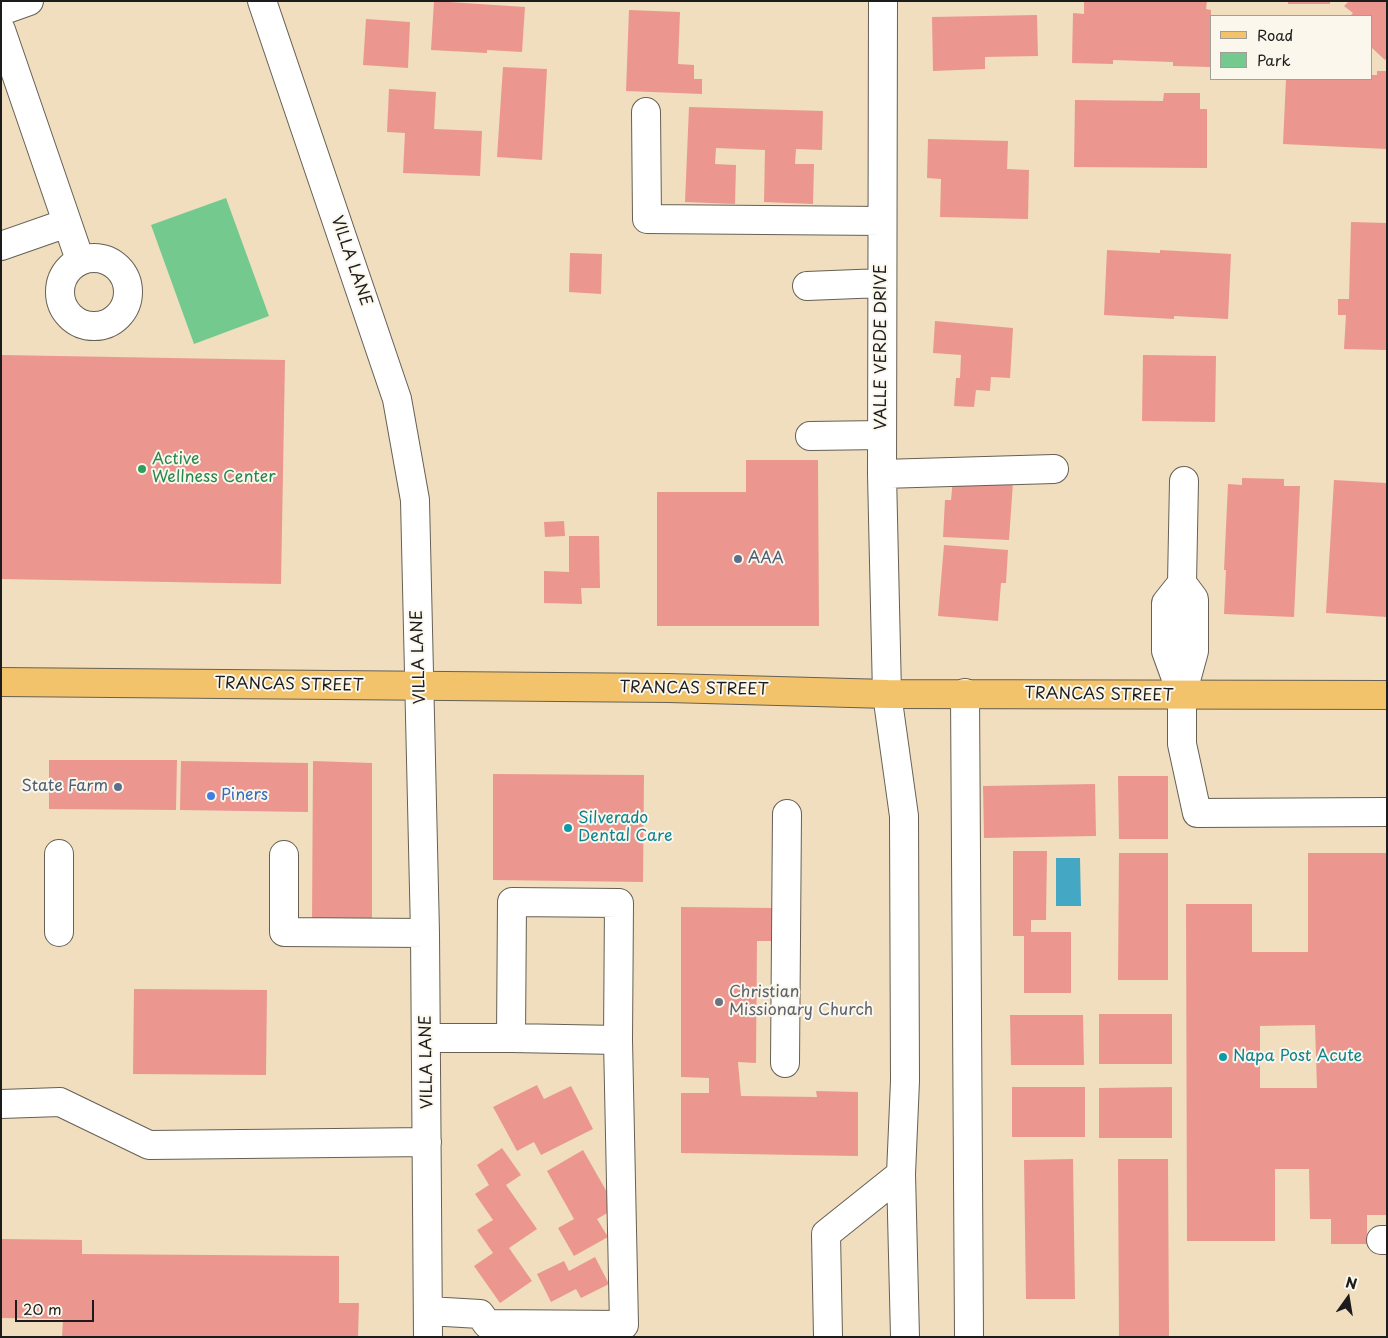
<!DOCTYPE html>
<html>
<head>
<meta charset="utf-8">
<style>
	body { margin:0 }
	#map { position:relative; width:1388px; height:1338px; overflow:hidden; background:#f0debe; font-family:"Playpen Sans",sans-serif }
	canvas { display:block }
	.frame { position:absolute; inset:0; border:2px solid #1c1c1c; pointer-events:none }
	.legend { position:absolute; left:1210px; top:15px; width:162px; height:65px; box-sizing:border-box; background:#fbf7ec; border:1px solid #a29f99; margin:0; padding:6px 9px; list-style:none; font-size:15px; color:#1c1c1c }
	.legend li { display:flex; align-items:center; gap:10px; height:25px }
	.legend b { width:25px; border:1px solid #a29f99 }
	.north { position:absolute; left:1323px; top:1273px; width:50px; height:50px; -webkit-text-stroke:4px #fbf7ec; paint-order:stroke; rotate:13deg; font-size:14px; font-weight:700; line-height:20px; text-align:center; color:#1c1c1c }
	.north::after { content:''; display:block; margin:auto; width:18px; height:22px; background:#1c1c1c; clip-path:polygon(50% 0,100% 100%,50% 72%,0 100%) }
	.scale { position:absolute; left:15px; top:1300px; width:79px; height:22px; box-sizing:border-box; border:2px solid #1c1c1c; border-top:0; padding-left:6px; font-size:15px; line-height:18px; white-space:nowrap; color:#1c1c1c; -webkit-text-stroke:4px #fbf7ec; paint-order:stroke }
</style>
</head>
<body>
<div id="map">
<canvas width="1388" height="1338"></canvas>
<div class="frame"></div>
<ul class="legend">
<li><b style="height:6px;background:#f2c36a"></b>Road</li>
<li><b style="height:14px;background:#74ca8e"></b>Park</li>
</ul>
<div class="north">N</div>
<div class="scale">20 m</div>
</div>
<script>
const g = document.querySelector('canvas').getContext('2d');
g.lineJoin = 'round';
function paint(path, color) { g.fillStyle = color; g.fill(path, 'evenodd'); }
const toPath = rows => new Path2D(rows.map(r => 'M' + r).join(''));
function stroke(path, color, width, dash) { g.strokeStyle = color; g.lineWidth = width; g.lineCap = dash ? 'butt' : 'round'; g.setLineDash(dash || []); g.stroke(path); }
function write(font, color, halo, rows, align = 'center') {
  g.font = font + ' "Playpen Sans",sans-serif'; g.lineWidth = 4; g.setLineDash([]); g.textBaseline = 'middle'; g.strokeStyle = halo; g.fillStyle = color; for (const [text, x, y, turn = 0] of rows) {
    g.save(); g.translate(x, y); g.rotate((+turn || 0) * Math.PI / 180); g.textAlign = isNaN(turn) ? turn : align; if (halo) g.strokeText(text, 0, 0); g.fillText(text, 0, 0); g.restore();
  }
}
paint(toPath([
	[226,198,269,316,194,344,151,225]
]), '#74ca8e');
paint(toPath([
	[1056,858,1080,858,1081,906,1056,906]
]), '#44a8c4');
paint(toPath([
	[434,1,525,7,522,52,487,50,487,53,431,50],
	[1084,1,1207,1,1206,9,1211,10,1210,67,1173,66,1173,62,1113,60,1113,64,1072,63,1073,13,1084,14],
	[1288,1,1330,1,1330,4,1288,4],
	[1349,1,1387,1,1387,58,1385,60,1372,48,1372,16,1350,16,1353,13,1344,6],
	[629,10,680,12,678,64,694,65,694,79,702,79,702,94,626,91],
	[1037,15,1038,56,985,57,985,69,933,71,932,17],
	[366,19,410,22,408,68,363,65],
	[503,67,547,69,542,160,497,157],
	[1377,71,1387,71,1387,149,1283,144,1286,79,1372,79,1372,75,1377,75],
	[389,89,436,92,434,129,482,131,480,176,403,173,405,133,387,132],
	[1164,93,1200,93,1200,109,1207,109,1207,168,1074,167,1075,100,1163,101],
	[689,107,823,111,822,150,796,149,795,164,814,164,813,204,764,202,765,150,716,148,715,164,736,165,735,204,685,202],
	[928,139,1008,141,1007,169,1029,170,1028,219,940,217,941,179,927,178],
	[1351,222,1387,223,1387,350,1344,349,1346,315,1338,315,1338,299,1349,299],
	[1107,250,1160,253,1160,250,1231,254,1228,319,1174,316,1174,319,1104,315],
	[570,253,602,254,601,294,569,292],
	[935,321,1013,328,1010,378,991,377,990,391,976,390,974,407,954,406,956,378,960,378,961,355,933,353],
	[1,355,285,360,281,584,1,579],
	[1143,355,1216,356,1215,422,1142,421],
	[746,460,818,460,819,626,657,626,657,492,746,492],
	[1242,478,1284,479,1284,486,1300,486,1294,617,1224,614,1226,570,1224,570,1228,484,1242,485],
	[953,479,1013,482,1009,540,943,537,945,500,951,500],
	[1334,480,1386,483,1387,617,1326,613],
	[564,521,565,536,545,537,544,522],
	[569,536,599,536,600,588,581,588,582,604,544,603,544,571,569,572],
	[944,545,1008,550,1006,583,1001,583,998,621,938,616],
	[49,760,177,760,176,810,49,809],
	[181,761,308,763,308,812,180,810],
	[313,761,372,763,372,922,312,922],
	[493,774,644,775,643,882,493,880],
	[1118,776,1168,776,1168,839,1119,839],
	[1095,784,1096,836,984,838,983,786],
	[1013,851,1047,851,1046,920,1031,920,1031,932,1071,932,1071,993,1024,993,1024,936,1013,936],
	[1119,853,1168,853,1168,980,1118,980],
	[1308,853,1387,853,1387,1215,1367,1215,1367,1244,1331,1244,1331,1219,1310,1219,1309,1169,1275,1169,1275,1241,1187,1241,1186,904,1252,904,1252,952,1308,952],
	[1315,1025,1317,1088,1260,1088,1260,1026],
	[681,907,773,908,773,941,757,941,756,1063,738,1062,741,1096,817,1097,816,1091,858,1092,858,1156,681,1153,681,1093,709,1093,709,1078,681,1077],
	[134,989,267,990,266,1075,133,1074],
	[1099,1014,1172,1014,1172,1064,1099,1064],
	[1010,1015,1083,1015,1084,1065,1011,1065],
	[537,1085,544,1099,571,1086,593,1129,541,1155,534,1142,517,1151,493,1107],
	[1012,1087,1085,1087,1085,1137,1012,1137],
	[1172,1087,1172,1138,1099,1138,1099,1088],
	[502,1148,521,1175,506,1185,537,1229,509,1248,532,1281,500,1303,474,1266,493,1253,477,1230,493,1220,475,1194,489,1185,477,1165],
	[583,1150,616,1208,597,1219,608,1237,574,1256,558,1228,574,1219,547,1171],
	[1073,1159,1075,1299,1026,1299,1024,1160],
	[1118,1159,1168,1159,1169,1337,1119,1337],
	[1,1239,82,1240,82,1254,339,1256,339,1303,359,1303,358,1337,62,1337,63,1319,1,1318],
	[595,1257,609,1284,581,1298,576,1289,551,1302,537,1274,564,1261,569,1271]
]), '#eb9790');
const minor = toPath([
	[262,1,397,399,415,500,425,933,428,1337],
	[883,1,882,474,887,694,904,816,905,1081,901,1174,905,1337],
	[1,11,29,1],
	[1,30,80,260],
	[646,112,647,219,882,221],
	[1,246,67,223],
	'60 292a34 34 0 1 1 68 0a34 34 0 1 1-68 0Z',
	[807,286,882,283],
	[810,436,882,435],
	[882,474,1054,469],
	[1182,583,1184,481],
	[965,693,969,1337],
	[1182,695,1166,651,1166,603,1182,583,1194,599,1194,651,1182,695,1182,744,1197,813,1387,812],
	[59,854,59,932],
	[284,855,284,932,425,933],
	[426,1038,511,1038,618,1040,619,903,512,902,511,1038],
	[785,1063,787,814],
	[1,1104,60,1102,149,1145,427,1142],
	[1381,1240,1387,1240],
	[428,1311,480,1314,487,1324,624,1325,618,1040],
	[828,1337,826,1234,901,1174]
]);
const major = toPath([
	[1,682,668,688,887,694,1387,695]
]);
stroke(minor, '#666055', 30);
stroke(major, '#666055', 30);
stroke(minor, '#fff', 28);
stroke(major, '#f2c36a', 28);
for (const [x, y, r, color] of [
	[142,469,5,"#2e9e5b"],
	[738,559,5,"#5c6f8a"],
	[118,787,5,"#5c6f8a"],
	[211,796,5,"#3f7fe0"],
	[568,828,5,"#0f9aa8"],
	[719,1002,5,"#6b7280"],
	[1223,1057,5,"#0f9aa8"]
]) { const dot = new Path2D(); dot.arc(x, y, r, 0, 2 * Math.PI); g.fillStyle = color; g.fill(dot); stroke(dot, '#fbf7ec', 2); }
write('16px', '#1c1c1c', '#fbf7ec', [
	["VILLA LANE",351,261,71],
	["VALLE VERDE DRIVE",882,347,-90],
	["VILLA LANE",419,657,-92],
	["TRANCAS STREET",289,685,1],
	["TRANCAS STREET",694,689,1],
	["TRANCAS STREET",1099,695,1],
	["VILLA LANE",427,1062,-91]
]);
write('16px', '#27864d', '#fbf7ec', [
	["Active",152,460],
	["Wellness Center",152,478]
], 'left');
write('16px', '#4e5e75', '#fbf7ec', [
	["AAA",748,559],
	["State Farm",108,787,"right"]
], 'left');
write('16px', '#366cbe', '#fbf7ec', [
	["Piners",221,796]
], 'left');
write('16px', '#0d838f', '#fbf7ec', [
	["Silverado",578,819],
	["Dental Care",578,837],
	["Napa Post Acute",1233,1057]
], 'left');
write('16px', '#5b616d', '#fbf7ec', [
	["Christian",729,993],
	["Missionary Church",729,1011]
], 'left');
</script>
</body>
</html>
